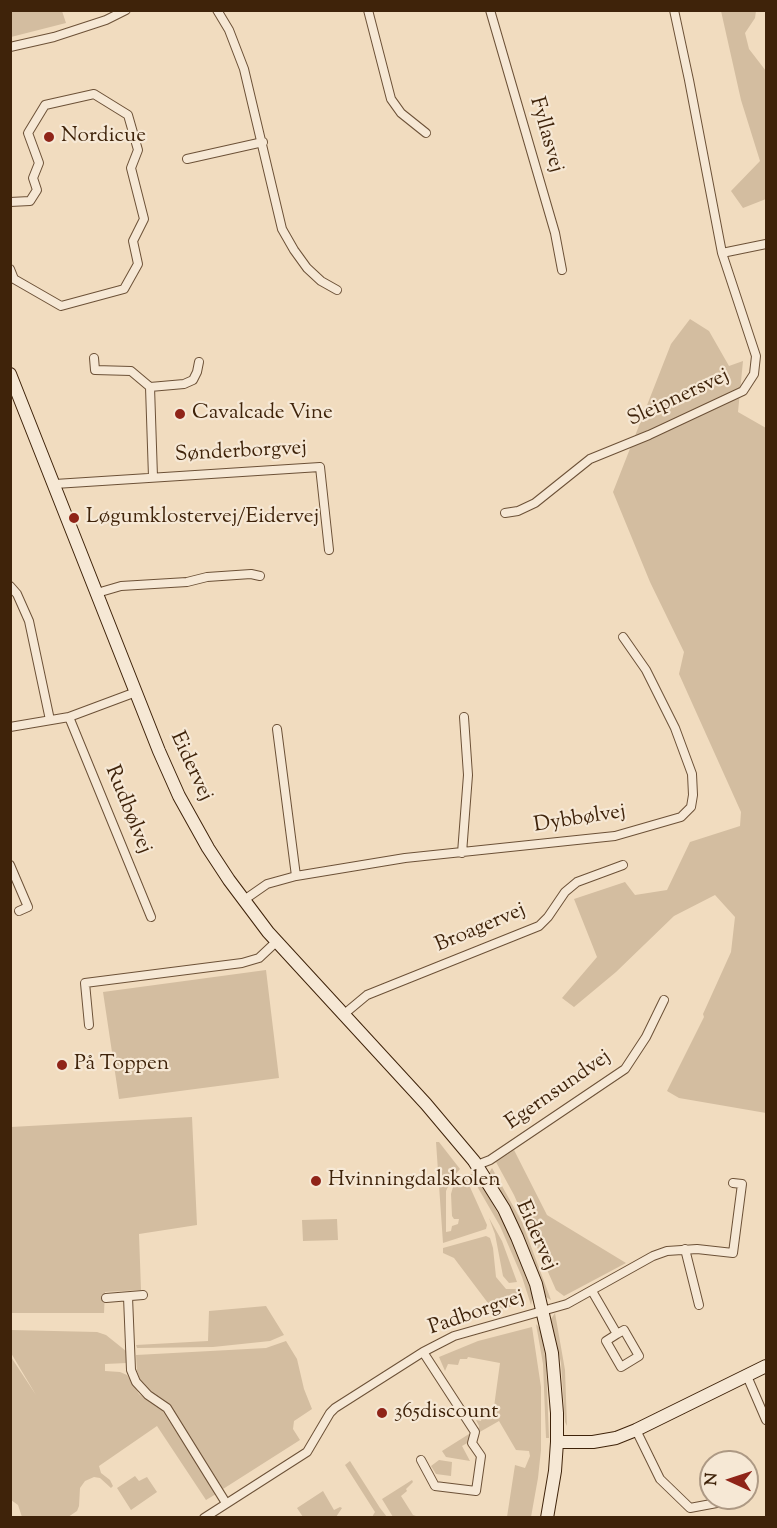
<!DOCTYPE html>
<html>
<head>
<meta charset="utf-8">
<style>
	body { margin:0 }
	#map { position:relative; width:777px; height:1528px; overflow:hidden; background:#f1dcbf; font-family:"Sorts Mill Goudy",serif }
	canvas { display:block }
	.frame { position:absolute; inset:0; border:12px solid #3f230a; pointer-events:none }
	.north { position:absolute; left:699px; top:1450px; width:60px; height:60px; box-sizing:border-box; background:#f6e8d5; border:2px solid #ad9984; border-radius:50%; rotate:273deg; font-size:16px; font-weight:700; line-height:24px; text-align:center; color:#3f230a }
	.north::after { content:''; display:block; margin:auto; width:21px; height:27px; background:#8f2418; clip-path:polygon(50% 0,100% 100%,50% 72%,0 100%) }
</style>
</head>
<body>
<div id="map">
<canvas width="777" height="1528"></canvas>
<div class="frame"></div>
<div class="north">N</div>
</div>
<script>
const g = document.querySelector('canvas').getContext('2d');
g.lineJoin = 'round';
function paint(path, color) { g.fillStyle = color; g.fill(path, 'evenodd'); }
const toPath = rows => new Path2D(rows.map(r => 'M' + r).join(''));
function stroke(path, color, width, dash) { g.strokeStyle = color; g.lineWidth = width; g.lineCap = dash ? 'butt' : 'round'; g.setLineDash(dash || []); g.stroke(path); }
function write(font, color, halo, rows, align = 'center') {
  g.font = font + ' "Sorts Mill Goudy",serif'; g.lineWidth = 4.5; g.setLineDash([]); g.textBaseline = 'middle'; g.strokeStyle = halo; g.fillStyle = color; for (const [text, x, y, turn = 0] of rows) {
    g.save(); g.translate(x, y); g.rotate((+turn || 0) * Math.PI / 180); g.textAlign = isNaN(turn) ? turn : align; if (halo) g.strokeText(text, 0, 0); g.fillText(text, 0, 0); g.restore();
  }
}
paint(toPath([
	[10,11,62,11,66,23,11,37],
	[721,11,756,11,755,18,745,33,749,49,766,71,766,199,743,208,731,191,760,161,741,100],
	[690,319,709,331,729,366,743,361,738,412,766,428,766,1113,679,1098,667,1091,704,1017,703,1014,731,952,735,917,715,895,674,916,616,972,574,1007,562,998,597,957,574,899,625,882,635,895,667,890,690,842,740,826,741,812,679,674,684,652,650,582,613,492,671,344],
	[266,970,279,1078,119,1099,103,992],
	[192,1117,197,1225,139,1234,141,1290,105,1292,104,1313,11,1313,11,1127],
	[436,1142,439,1142,460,1169,452,1178,446,1191,446,1232,451,1231,452,1226,458,1224,459,1219,454,1219,452,1216,451,1194,453,1187,465,1176,487,1225,486,1229,443,1243],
	[514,1150,547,1215,626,1263,564,1296,556,1290,514,1195,496,1162],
	[492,1168,522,1222,551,1300,546,1297,528,1248,510,1208,489,1173],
	[470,1174,474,1174,477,1176,511,1237,533,1296,531,1305,522,1277,500,1226],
	[489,1218,502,1241,517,1282,509,1283,503,1276,495,1234],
	[337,1219,338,1240,303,1241,302,1220],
	[486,1236,490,1238,493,1248,496,1277,506,1289,518,1289,524,1303,494,1311,454,1258,443,1253,443,1248],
	[266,1306,284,1335,270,1341,213,1347,137,1348,136,1345,208,1341,209,1311],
	[555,1313,565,1370,567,1426,565,1422,561,1363,551,1319],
	[536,1324,541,1330,546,1363,549,1438,546,1438,543,1364],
	[532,1327,541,1387,541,1450,538,1478,531,1517,507,1517,515,1465,525,1468,530,1456,529,1451,516,1450,499,1421,478,1433,479,1426,476,1420,481,1421,483,1411,493,1414,500,1363,468,1357,467,1359,460,1359,458,1365,448,1364,445,1371,439,1357,478,1341],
	[11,1330,97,1332,106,1335,126,1351,127,1363,105,1364,105,1371,120,1372,127,1375,139,1394,162,1410,216,1494,206,1500,157,1426,99,1466,101,1473,110,1480,113,1486,111,1488,100,1478,94,1477,85,1481,80,1488,79,1506,77,1511,68,1517,22,1517,18,1505,11,1500,11,1357,36,1395,11,1353],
	[286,1341,297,1359,304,1389,312,1409,294,1421,293,1429,300,1440,223,1489,175,1413,165,1402,148,1390,141,1382,137,1371,136,1355,266,1348],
	[469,1434,469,1442,462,1446,470,1461,446,1457,442,1451],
	[439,1460,452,1462,451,1476,436,1474,431,1466],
	[350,1461,380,1508,387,1517,372,1517,375,1512,345,1465],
	[135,1476,139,1481,147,1477,157,1492,131,1510,117,1488],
	[412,1480,413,1482,406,1489,407,1491,401,1496,413,1515,419,1517,393,1517,382,1499],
	[323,1491,334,1510,340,1507,342,1508,336,1517,303,1517,297,1508]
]), '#d3bda0');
const street = toPath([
	[217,10,229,30,244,69,282,229,294,250,307,268,321,281,337,290],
	[368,10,391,99,401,113,426,133],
	[490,10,555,233,562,270],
	[10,47,54,37,106,20,126,10],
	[187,159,263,142],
	[10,202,30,201,37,190,33,178,39,163,28,133,45,105,94,94,128,115,138,150,131,168,144,219,133,241,138,264,124,289,61,306,14,279,10,269],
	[722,253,766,244],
	[94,358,95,370,131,371,150,387,153,477],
	[150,387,184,384,193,380,197,372,199,362],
	[55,484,320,467,329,550],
	[505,513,518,511,535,503,590,459,649,435,743,391,754,374,756,356,722,253,689,80,674,10],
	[10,586,17,594,29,621,50,720],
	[97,593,121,586,187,582,207,577,251,574,260,576],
	[69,717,151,917],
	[10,727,69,717,136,692],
	[277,729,296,876],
	[462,853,468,775,464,717],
	[10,865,28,907,19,911],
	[244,900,267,884,296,876,405,858,615,836,681,817,691,807,693,795,692,774,675,728,646,670,623,637],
	[343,1015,367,995,539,926,548,917,565,892,577,882,623,865],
	[89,1025,85,983,242,963,259,958,276,942],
	[477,1165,490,1160,625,1069,646,1037,664,1000],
	[685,1249,699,1305],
	[592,1291,617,1334,606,1341,621,1367,639,1356,624,1330,617,1334],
	[128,1297,131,1370,136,1382,148,1395,167,1408,226,1503],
	[106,1298,143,1295],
	[747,1376,766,1420],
	[636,1430,660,1479,690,1508,738,1499],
	[421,1460,435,1486,476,1491,481,1456,472,1443,475,1432,423,1352],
	[204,1518,307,1452,330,1413,335,1408,423,1352,454,1336,567,1304,653,1256,667,1251,697,1249,733,1253,742,1184,733,1183]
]);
const secondary = toPath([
	[10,374,159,751,179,796,208,848,229,880,268,932,426,1104,474,1161,504,1209,517,1237,536,1284,552,1353,557,1413,557,1442,555,1471,547,1518],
	[557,1442,593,1442,616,1438,636,1430,766,1366]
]);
stroke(street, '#6c5137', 10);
stroke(secondary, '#3f230a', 14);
stroke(street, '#f6e8d5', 8);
stroke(secondary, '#f6e8d5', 12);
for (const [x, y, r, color] of [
	[49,137,6,"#8f2418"],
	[180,414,6,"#8f2418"],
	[74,518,6,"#8f2418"],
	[62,1065,6,"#8f2418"],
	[316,1181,6,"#8f2418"],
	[382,1413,6,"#8f2418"]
]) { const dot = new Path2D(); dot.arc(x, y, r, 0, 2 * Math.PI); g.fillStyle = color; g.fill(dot); stroke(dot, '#f6e8d5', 2); }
write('21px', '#3f230a', '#f6e8d5', [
	["Fyllasvej",545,135,74],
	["Sleipnersvej",679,399,-25],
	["Sønderborgvej",241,453,-3],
	["Eidervej",190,767,65],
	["Rudbølvej",127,810,68],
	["Dybbølvej",580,820,-9],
	["Broagervej",481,929,-23],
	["Egernsundvej",559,1091,-35],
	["Eidervej",535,1236,66],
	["Padborgvej",477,1314,-19]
]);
write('21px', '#3f230a', '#f6e8d5', [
	["Nordicue",61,137],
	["Cavalcade Vine",192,414],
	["Løgumklostervej/Eidervej",86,518],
	["På Toppen",74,1065],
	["Hvinningdalskolen",328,1181],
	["365discount",394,1413]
], 'left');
</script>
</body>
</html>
